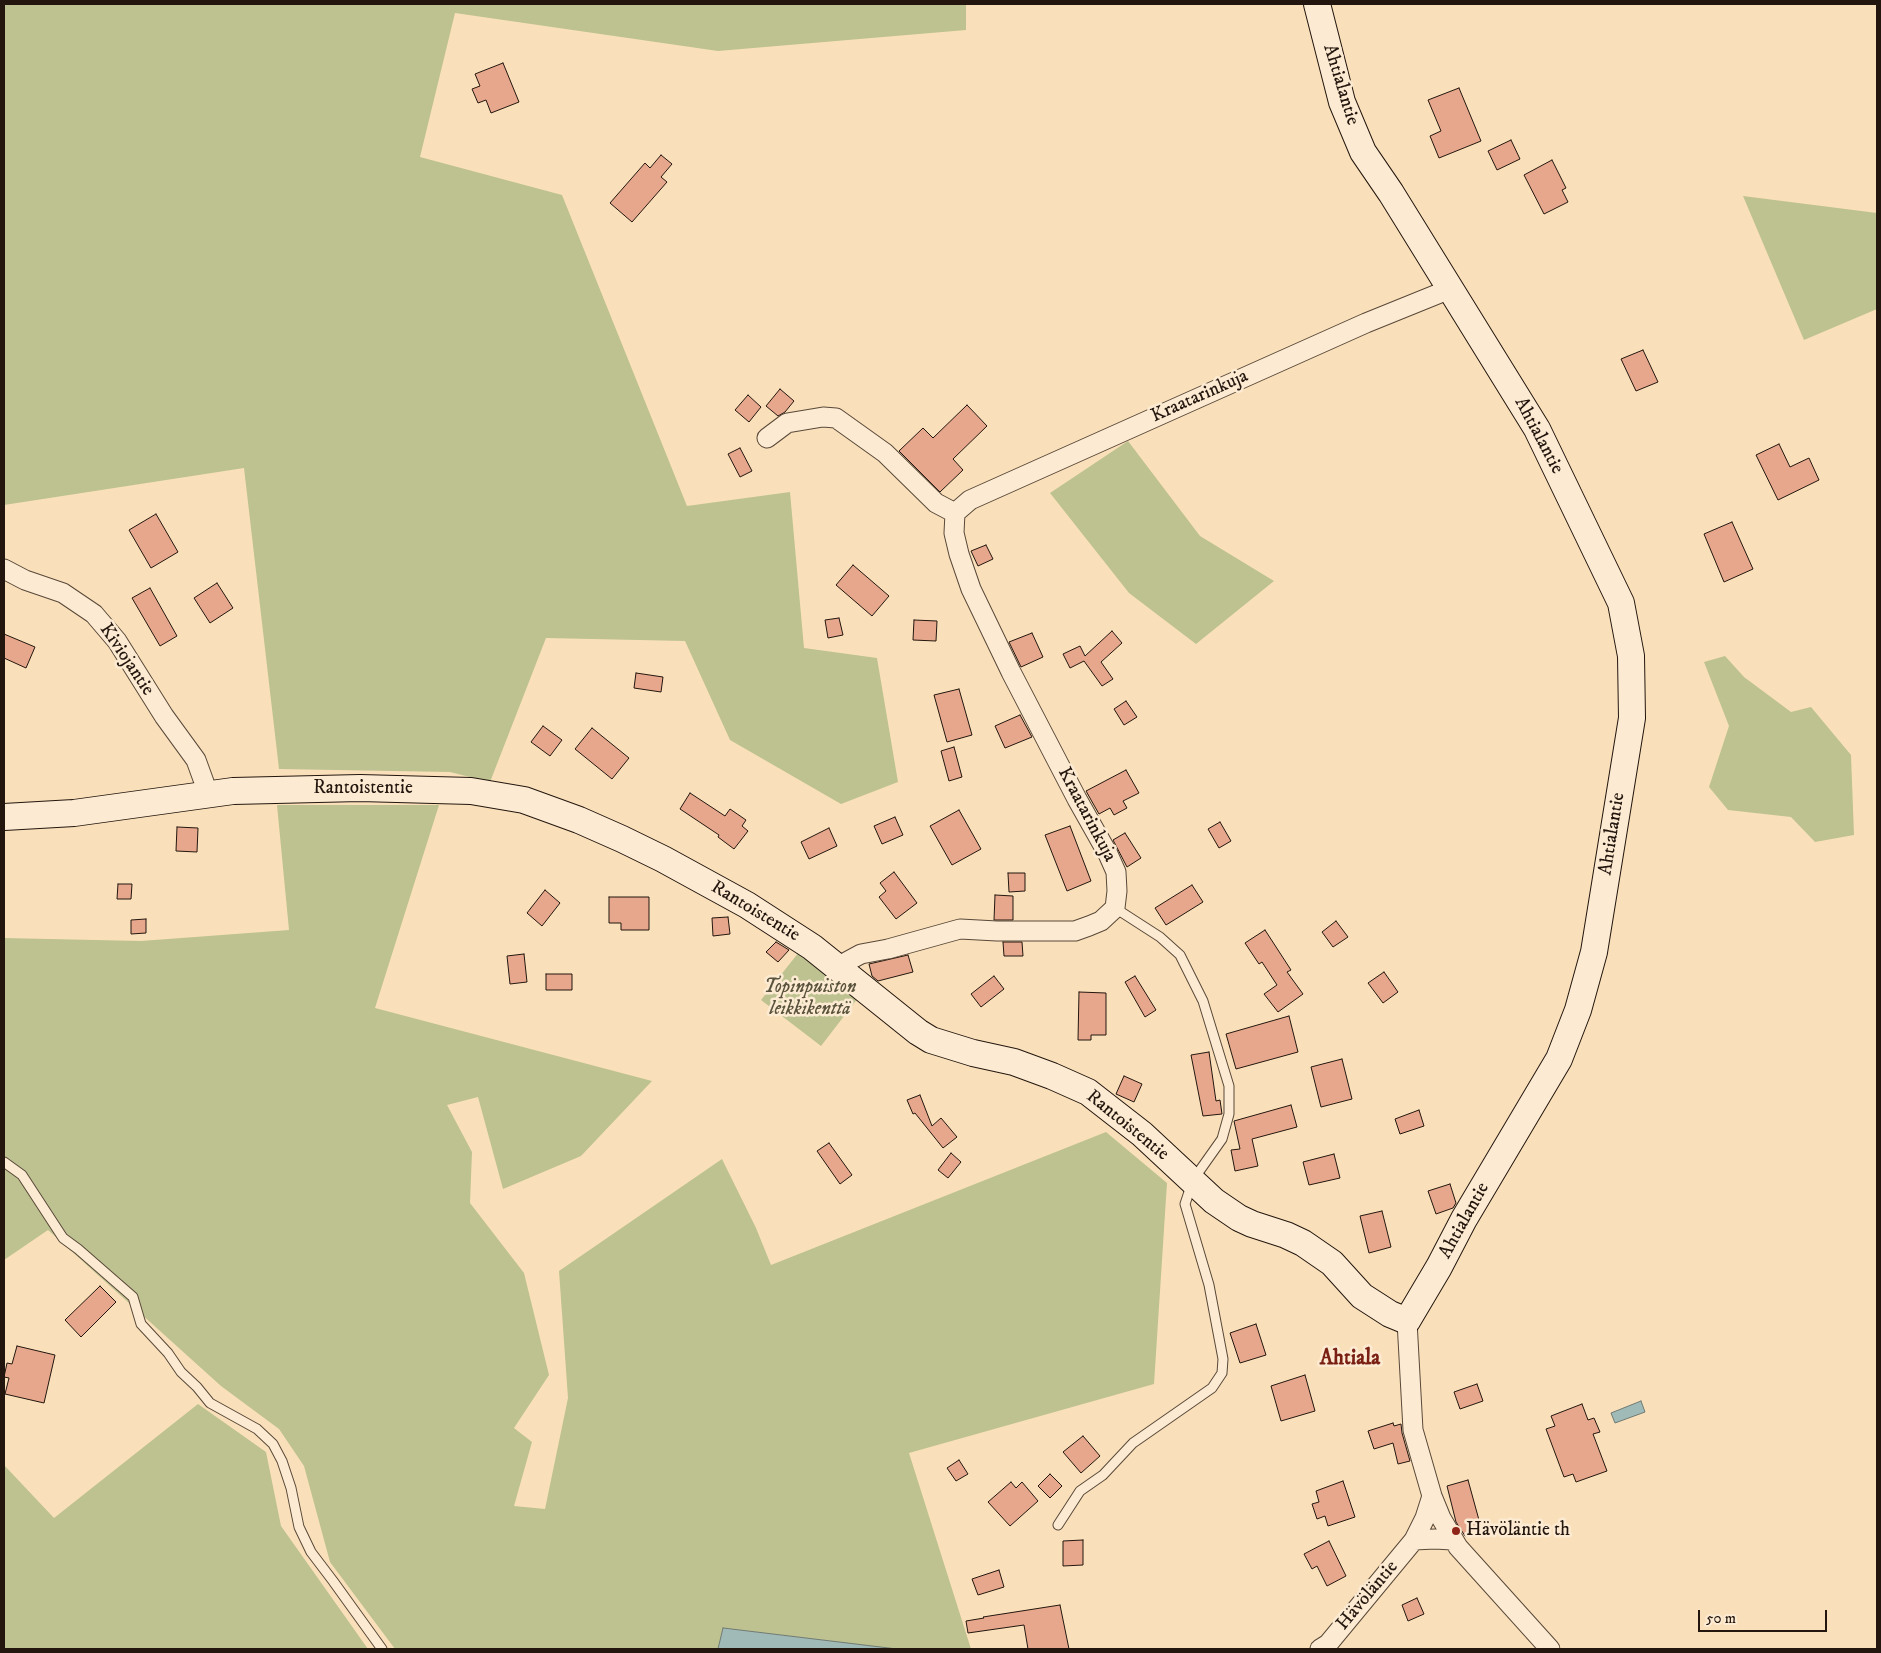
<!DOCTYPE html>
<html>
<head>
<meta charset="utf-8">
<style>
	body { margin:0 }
	#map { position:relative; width:1881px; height:1653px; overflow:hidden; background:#fae0ba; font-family:"IM FELL DW Pica",serif }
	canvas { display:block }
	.frame { position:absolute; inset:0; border:5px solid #23160e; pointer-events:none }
	.scale { position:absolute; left:1698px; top:1610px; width:129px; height:22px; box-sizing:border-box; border:2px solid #23160e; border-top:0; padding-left:6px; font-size:15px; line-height:18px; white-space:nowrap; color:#23160e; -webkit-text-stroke:4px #fcebd2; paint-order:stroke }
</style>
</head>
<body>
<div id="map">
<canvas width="1881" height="1653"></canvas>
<div class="frame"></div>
<div class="scale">50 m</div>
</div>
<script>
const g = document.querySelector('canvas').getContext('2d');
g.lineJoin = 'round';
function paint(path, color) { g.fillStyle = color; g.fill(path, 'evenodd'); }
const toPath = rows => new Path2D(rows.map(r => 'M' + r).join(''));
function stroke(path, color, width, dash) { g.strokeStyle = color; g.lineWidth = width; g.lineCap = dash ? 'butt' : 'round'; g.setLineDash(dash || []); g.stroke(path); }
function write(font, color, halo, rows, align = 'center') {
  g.font = font + ' "IM FELL DW Pica",serif'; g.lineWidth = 5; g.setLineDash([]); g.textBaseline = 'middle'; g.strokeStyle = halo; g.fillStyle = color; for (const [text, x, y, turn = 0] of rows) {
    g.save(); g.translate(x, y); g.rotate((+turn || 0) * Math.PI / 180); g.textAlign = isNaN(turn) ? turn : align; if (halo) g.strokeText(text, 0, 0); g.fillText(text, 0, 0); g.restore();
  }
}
paint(toPath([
	[4,4,966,4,966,30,718,51,455,13,420,157,562,195,687,506,790,492,804,648,877,658,898,782,841,804,730,740,685,641,546,638,490,782,450,772,279,769,244,468,4,505],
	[1743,196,1877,213,1877,309,1804,340],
	[1128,441,1200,536,1274,581,1196,644,1129,593,1050,493],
	[1725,656,1744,677,1791,712,1811,707,1851,755,1854,835,1815,842,1791,817,1728,810,1709,787,1729,726,1704,662],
	[277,805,439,805,375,1008,652,1081,581,1156,503,1189,478,1097,447,1105,472,1152,470,1203,524,1273,549,1375,514,1428,532,1442,514,1506,545,1509,568,1398,559,1271,722,1159,756,1228,771,1265,1106,1132,1167,1183,1154,1384,909,1453,971,1649,897,1649,723,1628,718,1649,395,1649,330,1562,304,1466,279,1429,221,1386,48,1230,4,1260,4,938,141,941,289,930],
	[799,952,858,998,821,1046,761,1000],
	[198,1404,266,1452,281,1526,368,1649,4,1649,4,1465,54,1518]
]), '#bdc290');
const water = toPath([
	[1641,1401,1645,1412,1615,1423,1611,1413,1641,1401],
	[723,1628,897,1649,718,1649,723,1628]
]);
paint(water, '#a0bbb7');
stroke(water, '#6e7973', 1);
const building = toPath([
	[503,63,519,102,491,113,486,100,478,103,472,89,480,86,475,74,503,63],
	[1459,88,1481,141,1439,158,1430,136,1441,131,1428,100,1459,88],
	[1511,140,1520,159,1497,170,1488,151,1511,140],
	[661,155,672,164,661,177,667,182,632,222,610,203,645,163,650,168,661,155],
	[1552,160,1566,188,1562,190,1568,202,1544,214,1524,175,1552,160],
	[1643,350,1658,382,1636,391,1621,359,1643,350],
	[780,389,794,401,785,412,778,416,766,406,780,389],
	[748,395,761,407,749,422,735,410,748,395],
	[967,405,987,426,953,459,963,470,940,492,899,451,923,428,933,438,967,405],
	[1779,444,1790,467,1809,458,1819,480,1778,500,1756,455,1779,444],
	[740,448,752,471,740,477,728,454,740,448],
	[156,514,178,552,151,568,129,530,156,514],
	[1732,522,1753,569,1724,582,1704,534,1732,522],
	[986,545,993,559,978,566,971,551,986,545],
	[853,565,889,596,872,616,836,585,853,565],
	[217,583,233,608,210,623,194,598,217,583],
	[150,588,177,636,160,646,132,598,150,588],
	[839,618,843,635,828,638,825,620,839,618],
	[914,620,937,621,936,641,913,640,914,620],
	[1112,631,1122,643,1101,662,1113,679,1102,686,1084,661,1070,668,1063,654,1080,646,1085,656,1112,631],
	[1032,633,1043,657,1021,667,1009,642,1032,633],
	[4,634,35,647,26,668,4,658,4,634],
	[636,673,663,677,661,692,634,688,636,673],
	[959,689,972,735,947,742,934,695,959,689],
	[1126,701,1137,717,1124,725,1114,709,1126,701],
	[1020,715,1032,737,1005,748,995,726,1020,715],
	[543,726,562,740,550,756,531,742,543,726],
	[592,728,629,758,612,779,575,749,592,728],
	[954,747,962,777,949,781,941,751,954,747],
	[1126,770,1139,793,1123,801,1127,808,1114,815,1110,808,1099,814,1086,791,1126,770],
	[690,793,725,816,730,809,746,820,742,826,748,831,734,849,718,837,719,835,680,809,690,793],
	[959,810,981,849,952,865,930,826,959,810],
	[895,817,903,835,882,844,874,826,895,817],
	[1220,822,1231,841,1219,848,1208,829,1220,822],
	[1070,826,1091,881,1067,891,1045,835,1070,826],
	[177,827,198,828,197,852,176,851,177,827],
	[829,828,837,846,809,859,801,842,829,828],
	[1125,833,1141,858,1127,867,1113,840,1125,833],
	[894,872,917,903,896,919,879,897,886,891,880,883,894,872],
	[1008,873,1025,873,1025,891,1009,892,1008,873],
	[118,884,132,884,131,899,117,899,118,884],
	[1192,885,1203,902,1166,925,1155,908,1192,885],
	[545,890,560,903,542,926,527,913,545,890],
	[995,895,1013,896,1013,920,994,920,995,895],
	[609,897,649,897,649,930,621,930,621,923,609,923,609,897],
	[728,917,730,934,713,936,712,918,728,917],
	[146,919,146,933,131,934,131,920,146,919],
	[1336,921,1348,937,1333,947,1322,932,1336,921],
	[1265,930,1291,970,1287,972,1303,994,1278,1012,1264,994,1277,985,1262,962,1259,964,1245,943,1265,930],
	[776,942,789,950,778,962,766,952,776,942],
	[1003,942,1022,942,1023,956,1004,956,1003,942],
	[524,954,527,982,510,984,507,956,524,954],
	[908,955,913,972,878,981,872,976,869,964,908,955],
	[1384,972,1398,992,1383,1003,1368,983,1384,972],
	[546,974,572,974,572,990,546,990,546,974],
	[994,976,1004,989,981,1007,971,994,994,976],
	[1135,976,1156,1010,1145,1017,1125,982,1135,976],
	[1079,992,1106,993,1106,1035,1091,1035,1091,1040,1078,1040,1079,992],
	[1289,1016,1298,1052,1236,1069,1226,1034,1289,1016],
	[1209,1052,1216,1101,1220,1100,1222,1114,1203,1116,1191,1055,1209,1052],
	[1342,1059,1352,1099,1321,1107,1311,1067,1342,1059],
	[1124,1076,1142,1084,1134,1102,1116,1094,1124,1076],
	[920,1095,932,1126,941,1118,957,1137,943,1148,915,1113,913,1114,907,1100,920,1095],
	[1291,1105,1297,1127,1252,1139,1258,1166,1235,1171,1231,1150,1240,1149,1234,1121,1291,1105],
	[1419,1110,1424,1126,1400,1134,1395,1119,1419,1110],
	[829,1143,852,1175,840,1184,817,1151,829,1143],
	[951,1153,961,1162,948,1178,938,1170,951,1153],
	[1334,1154,1340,1178,1309,1185,1303,1162,1334,1154],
	[1450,1184,1456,1203,1453,1208,1436,1214,1428,1191,1450,1184],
	[1382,1211,1391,1247,1369,1253,1360,1216,1382,1211],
	[100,1286,116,1302,81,1337,65,1320,100,1286],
	[1256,1324,1266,1355,1240,1363,1230,1333,1256,1324],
	[17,1346,55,1355,44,1403,5,1394,9,1378,4,1377,7,1363,12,1364,17,1346],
	[1305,1375,1315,1411,1281,1421,1271,1386,1305,1375],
	[1477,1384,1483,1401,1460,1409,1454,1392,1477,1384],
	[1582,1404,1588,1420,1594,1418,1600,1432,1593,1434,1607,1471,1576,1482,1573,1474,1564,1477,1546,1429,1555,1426,1551,1416,1582,1404],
	[1393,1423,1394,1426,1401,1424,1402,1433,1410,1461,1398,1464,1393,1443,1374,1449,1368,1431,1393,1423],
	[1083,1436,1100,1456,1081,1473,1063,1452,1083,1436],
	[959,1460,968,1474,956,1481,947,1468,959,1460],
	[1050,1474,1062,1486,1050,1498,1038,1486,1050,1474],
	[1468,1480,1482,1531,1465,1536,1456,1522,1447,1486,1468,1480],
	[1343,1481,1355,1517,1328,1526,1325,1516,1317,1519,1312,1504,1319,1502,1316,1491,1343,1481],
	[1011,1482,1016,1488,1022,1482,1038,1501,1010,1526,988,1502,1011,1482],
	[1083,1540,1083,1565,1063,1566,1063,1541,1083,1540],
	[1329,1541,1346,1576,1327,1586,1317,1566,1312,1569,1304,1554,1329,1541],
	[999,1570,1004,1587,978,1595,972,1579,999,1570],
	[1417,1598,1424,1614,1408,1621,1402,1605,1417,1598],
	[1060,1605,1069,1649,1028,1649,1024,1625,968,1633,966,1621,984,1618,983,1617,1060,1605]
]);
paint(building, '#e6a78c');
stroke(building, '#23160e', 1);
const lane = toPath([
	[4,1162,22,1175,63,1238,78,1249,133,1297,141,1324,168,1353,181,1372,197,1387,210,1403,257,1429,273,1444,282,1461,291,1488,299,1527,311,1552,333,1581,382,1649],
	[1058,1525,1080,1491,1103,1475,1133,1443,1212,1388,1222,1373,1223,1359,1209,1285,1185,1204,1193,1180,1222,1139,1229,1114,1229,1086,1203,1001,1180,955,1160,937,1115,908]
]);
const street = toPath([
	[767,438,787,423,823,417,836,418,885,453,936,503,955,513,954,533,959,554,971,589,1011,672,1077,799,1108,854,1116,872,1117,891,1115,908,1101,921,1089,926,1075,931,997,931,960,929,888,949,861,954,837,967],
	[955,513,970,500,1366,323,1450,289],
	[4,569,25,580,63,593,94,614,117,641,164,716,196,760,208,793],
	[1407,1321,1413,1430,1432,1496,1441,1518,1458,1547,1550,1649],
	[1414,1540,1435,1539,1452,1540],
	[1320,1649,1328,1644,1414,1540,1425,1518,1432,1496]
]);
const secondary = toPath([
	[4,817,74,813,233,791,360,788,471,791,524,800,579,820,622,839,663,859,747,905,812,947,918,1032,931,1040,973,1053,1014,1062,1052,1076,1088,1092,1142,1134,1214,1201,1239,1218,1252,1224,1286,1235,1303,1243,1332,1263,1362,1296,1390,1314,1407,1321,1439,1267,1464,1219,1559,1059,1578,1010,1594,952,1632,718,1631,656,1621,603,1537,429,1391,193,1363,152,1342,102,1317,4]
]);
stroke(lane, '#594839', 11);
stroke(street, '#594839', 21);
stroke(secondary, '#23160e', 28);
stroke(lane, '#fcebd2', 9);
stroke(street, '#fcebd2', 19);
stroke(secondary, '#fcebd2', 26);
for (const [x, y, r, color] of [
	[1456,1531,5,"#8f2418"]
]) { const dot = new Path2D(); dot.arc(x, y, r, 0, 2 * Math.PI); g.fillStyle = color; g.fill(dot); stroke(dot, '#fcebd2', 2); }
write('19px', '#23160e', '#fcebd2', [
	["Ahtialantie",1340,85,73],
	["Kraatarinkuja",1200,397,-24],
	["Ahtialantie",1538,436,62],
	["Kiviojantie",126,660,56],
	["Rantoistentie",363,789],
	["Kraatarinkuja",1086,815,62],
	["Ahtialantie",1613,834,-81],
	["Rantoistentie",755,912,31],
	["Rantoistentie",1127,1126,39],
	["Ahtialantie",1465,1221,-61],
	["Hävöläntie",1368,1596,-50]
]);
write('italic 19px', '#59523c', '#fcebd2', [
	["Topinpuiston",810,988],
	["leikkikenttä",810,1010]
]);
write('19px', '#23160e', '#fcebd2', [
	["Hävöläntie th",1466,1531]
], 'left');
write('bold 21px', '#7a1f14', '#fcebd2', [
	["Ahtiala",1350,1360]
]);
</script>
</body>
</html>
